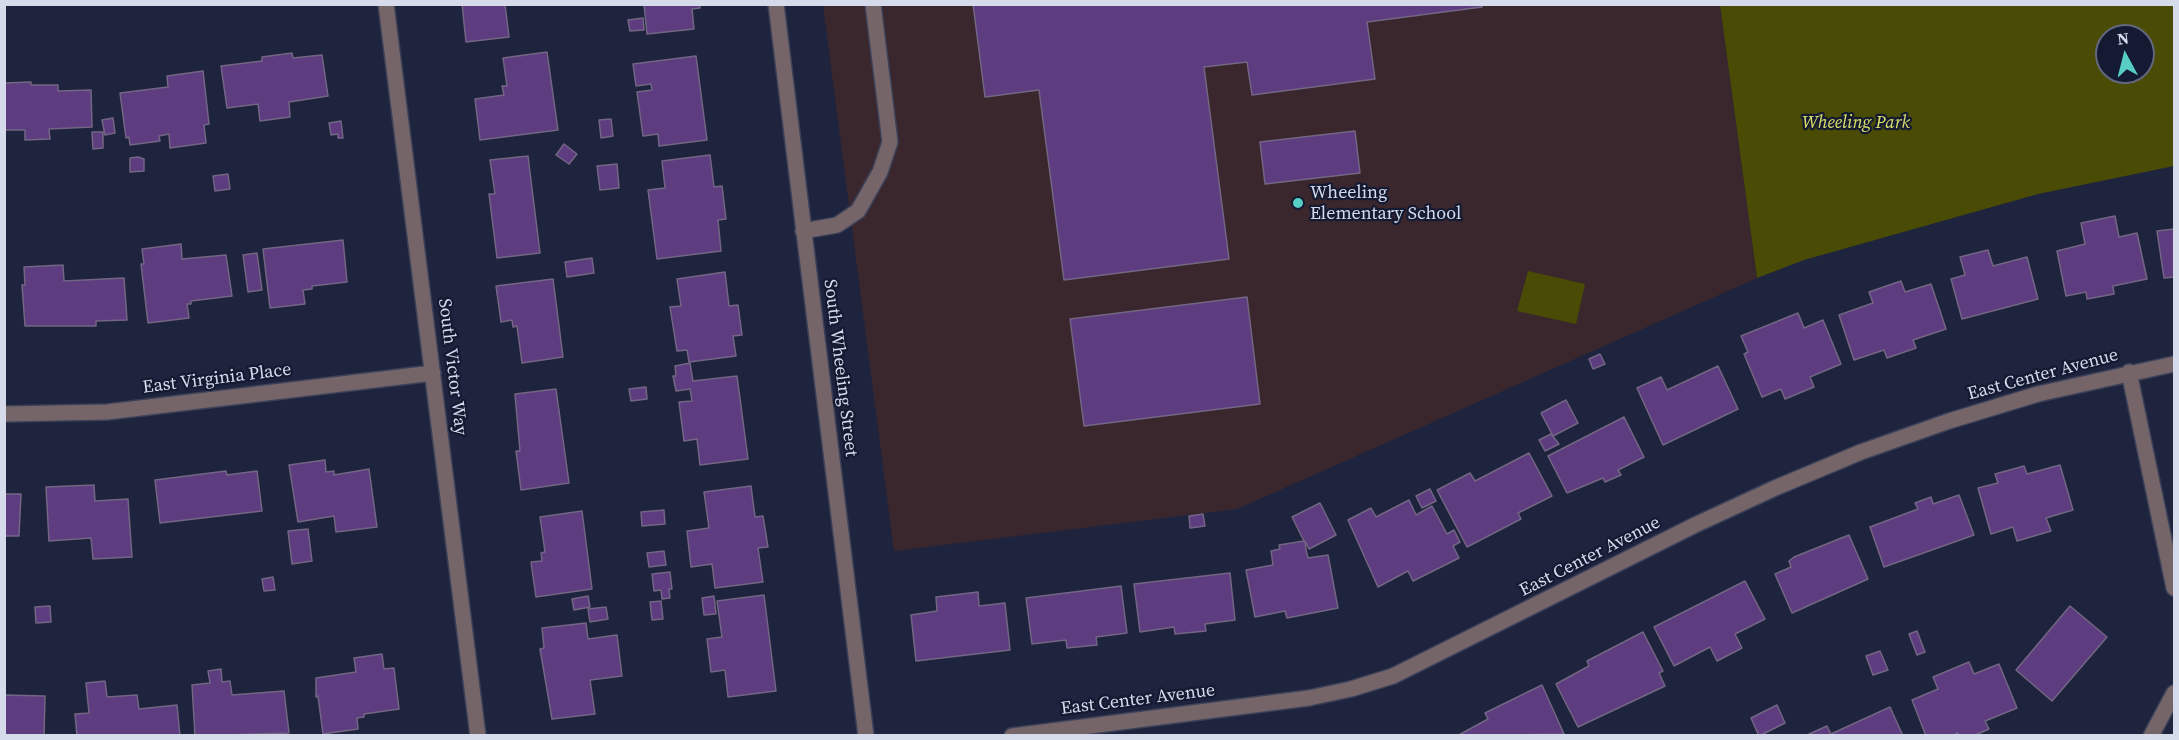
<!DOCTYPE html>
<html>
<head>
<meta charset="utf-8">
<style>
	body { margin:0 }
	#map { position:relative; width:2179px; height:740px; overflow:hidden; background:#1e243d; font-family:"Source Serif 4",serif }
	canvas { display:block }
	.frame { position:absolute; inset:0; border:6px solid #d6dbec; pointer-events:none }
	.north { position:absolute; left:2095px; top:24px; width:60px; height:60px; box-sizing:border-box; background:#151a33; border:2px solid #62677d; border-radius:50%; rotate:353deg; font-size:16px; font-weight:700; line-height:24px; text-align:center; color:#d6dbec }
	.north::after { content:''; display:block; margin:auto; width:21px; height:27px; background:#56cec3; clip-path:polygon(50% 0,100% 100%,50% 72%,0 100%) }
</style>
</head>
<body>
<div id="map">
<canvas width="2179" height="740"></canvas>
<div class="frame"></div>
<div class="north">N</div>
</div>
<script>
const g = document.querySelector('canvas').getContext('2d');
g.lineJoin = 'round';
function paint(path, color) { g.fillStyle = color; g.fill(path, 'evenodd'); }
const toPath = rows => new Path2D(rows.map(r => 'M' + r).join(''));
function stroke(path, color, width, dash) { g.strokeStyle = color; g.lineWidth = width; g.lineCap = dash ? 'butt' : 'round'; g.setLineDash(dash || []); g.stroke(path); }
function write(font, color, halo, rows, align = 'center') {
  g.font = font + ' "Source Serif 4",serif'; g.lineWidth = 4.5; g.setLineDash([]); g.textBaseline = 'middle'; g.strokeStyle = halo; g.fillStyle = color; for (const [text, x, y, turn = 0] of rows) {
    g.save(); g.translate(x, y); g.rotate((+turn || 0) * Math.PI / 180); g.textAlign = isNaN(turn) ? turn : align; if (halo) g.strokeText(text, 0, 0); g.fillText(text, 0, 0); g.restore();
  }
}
paint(toPath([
	[823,5,1720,5,1757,278,1237,509,894,551]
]), '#3a272e');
paint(toPath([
	[1720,5,2174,5,2174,166,2038,194,1804,260,1757,278],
	[2107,36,2143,36,2143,72,2107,72],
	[1528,271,1585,284,1576,324,1517,311]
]), '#4a4b04');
const building = toPath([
	[462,4,505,4,509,37,466,42,462,4],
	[644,4,699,4,700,8,692,9,694,29,647,34,644,4],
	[973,4,1481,4,1482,7,1367,22,1375,79,1252,95,1247,62,1204,67,1229,259,1064,280,1039,90,985,97,973,4],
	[643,18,644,30,630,31,628,20,643,18],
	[547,52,558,130,480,140,475,99,504,95,502,86,507,86,503,58,547,52],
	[292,53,293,58,322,55,328,96,289,102,290,117,260,121,258,104,227,108,221,66,262,61,262,57,292,53],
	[696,56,707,140,659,146,658,134,643,136,637,92,652,90,651,84,636,86,633,64,696,56],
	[203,71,209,124,204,125,206,143,170,148,169,134,159,136,160,141,130,145,129,137,126,138,120,93,168,87,167,76,203,71],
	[31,82,31,85,58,85,58,91,91,90,92,127,49,129,50,139,25,140,25,130,4,130,4,83,31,82],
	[113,118,115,133,105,135,102,120,113,118],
	[611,119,613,136,601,138,599,120,611,119],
	[341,121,343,138,338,138,338,134,331,135,329,123,341,121],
	[1355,131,1360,173,1265,184,1260,142,1355,131],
	[92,132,103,132,103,148,93,149,92,132],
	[564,144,577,154,569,164,556,155,564,144],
	[710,155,714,187,722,186,726,219,718,220,721,251,657,259,648,190,665,188,662,161,710,155],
	[528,156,540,253,497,258,489,194,495,194,490,160,528,156],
	[138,157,144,159,144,171,130,172,130,158,138,157],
	[617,164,619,188,600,190,597,166,617,164],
	[228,174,230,189,215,191,213,176,228,174],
	[2115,216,2119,237,2137,233,2147,279,2113,286,2114,294,2087,299,2086,292,2066,296,2057,251,2085,244,2081,223,2115,216],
	[2174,229,2174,277,2164,278,2157,231,2174,229],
	[343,240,347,282,312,286,312,289,303,290,305,304,270,308,263,249,343,240],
	[181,244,182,259,226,255,232,296,191,301,191,304,187,304,189,318,148,323,141,264,144,264,142,249,181,244],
	[1988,250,1993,266,2027,257,2038,299,1962,319,1951,279,1965,275,1960,257,1988,250],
	[257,253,262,290,248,292,243,255,257,253],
	[592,258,594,273,567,277,565,262,592,258],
	[63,265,64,281,124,278,127,320,96,321,96,326,25,326,22,285,25,285,24,267,63,265],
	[725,272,729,306,738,305,742,335,733,336,736,356,689,362,687,350,677,351,670,307,681,306,677,279,725,272],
	[553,279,563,357,522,363,517,326,513,327,512,320,501,322,496,286,553,279],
	[1901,281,1905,292,1931,284,1946,329,1913,340,1916,348,1887,358,1884,350,1854,360,1839,315,1873,303,1869,292,1901,281],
	[1247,297,1260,404,1084,426,1070,319,1247,297],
	[1798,313,1804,328,1823,320,1841,364,1810,377,1814,387,1785,399,1781,389,1762,397,1744,354,1748,352,1741,336,1798,313],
	[1600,354,1605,364,1593,369,1589,359,1600,354],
	[690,363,693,381,737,376,748,459,700,465,697,439,684,441,679,402,692,401,690,389,676,391,673,376,676,376,675,366,690,363],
	[1718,366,1738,409,1663,445,1637,388,1661,377,1667,390,1718,366],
	[646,387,647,399,631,401,629,389,646,387],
	[556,389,569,483,521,490,516,451,520,451,515,394,556,389],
	[1566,400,1578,423,1553,436,1541,413,1566,400],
	[1624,417,1644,457,1618,470,1621,475,1605,482,1603,478,1567,493,1548,456,1624,417],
	[1551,434,1559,444,1545,451,1539,440,1551,434],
	[1529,453,1552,496,1518,513,1521,519,1467,547,1437,490,1470,473,1475,481,1529,453],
	[325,460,326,472,334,471,334,475,369,469,377,527,336,532,334,516,298,522,289,465,325,460],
	[2060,465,2073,510,2046,518,2051,531,2017,541,2013,527,1991,534,1978,488,1998,483,1995,474,2024,466,2027,474,2060,465],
	[226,471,227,475,257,471,262,511,160,523,155,480,226,471],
	[94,485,95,501,128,499,132,557,93,559,91,538,49,541,46,487,94,485],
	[751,486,755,517,763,516,768,547,758,548,763,582,715,588,712,564,691,567,687,531,709,528,704,492,751,486],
	[1430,489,1436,501,1422,508,1416,496,1430,489],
	[4,494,21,494,19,536,4,536,4,494],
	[1959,495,1974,535,1884,567,1870,527,1918,509,1915,503,1931,497,1933,504,1959,495],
	[1409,500,1416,515,1432,506,1447,534,1454,530,1460,542,1453,546,1459,558,1413,581,1408,571,1378,587,1348,520,1371,508,1376,517,1409,500],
	[1320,503,1336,535,1309,549,1305,541,1306,550,1308,558,1328,555,1338,608,1287,618,1285,611,1255,617,1246,570,1273,565,1271,551,1280,549,1279,545,1304,541,1292,517,1320,503],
	[664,510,665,524,642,526,641,512,664,510],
	[582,511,592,589,536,597,531,562,542,561,541,553,545,552,540,517,582,511],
	[1203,514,1205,526,1190,528,1189,516,1203,514],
	[308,529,312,561,292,564,288,531,308,529],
	[1849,535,1868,579,1792,613,1775,574,1791,567,1789,561,1794,557,1849,535],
	[664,551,666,565,649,567,647,553,664,551],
	[670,572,672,589,669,589,670,598,662,599,661,590,654,591,652,574,670,572],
	[1230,573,1235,620,1205,624,1206,631,1175,634,1174,627,1140,632,1134,584,1230,573],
	[273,577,275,590,264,591,262,579,273,577],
	[1745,581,1765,619,1735,634,1742,648,1717,661,1710,647,1674,666,1654,627,1745,581],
	[1121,586,1127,633,1096,637,1097,645,1067,648,1066,640,1032,644,1026,598,1121,586],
	[978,592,979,606,1005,603,1010,650,916,661,911,615,937,611,936,597,978,592],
	[764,595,776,691,728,697,725,670,711,672,707,639,722,637,717,601,764,595],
	[588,596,590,607,574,610,572,599,588,596],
	[714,596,716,614,704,615,702,598,714,596],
	[661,601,663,619,652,620,650,602,661,601],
	[50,606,51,622,36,623,35,607,50,606],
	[2070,606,2107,637,2052,701,2016,670,2070,606],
	[606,607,608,619,590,622,588,609,606,607],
	[586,623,588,639,617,635,622,676,590,680,595,714,552,719,540,649,544,648,542,628,586,623],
	[1917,631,1925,652,1917,655,1909,634,1917,631],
	[1643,632,1663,671,1659,673,1665,686,1578,727,1556,684,1589,666,1587,661,1643,632],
	[1880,651,1888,670,1873,675,1866,656,1880,651],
	[382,654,384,669,394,668,399,709,364,714,364,717,357,718,358,729,323,734,318,696,316,697,316,678,356,672,354,658,382,654],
	[1969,662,1974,674,1999,664,2017,708,1985,721,1989,729,1973,736,1959,736,1958,733,1951,736,1926,736,1912,700,1938,689,1933,677,1969,662],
	[221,669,222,682,230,681,232,695,284,691,289,733,195,736,192,685,210,683,208,671,221,669],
	[105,681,107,697,137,695,139,709,177,705,180,736,77,736,75,714,89,713,86,683,105,681],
	[1542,685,1564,734,1457,736,1488,719,1485,713,1542,685],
	[4,695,45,696,44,736,4,736,4,695],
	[1777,705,1785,723,1759,736,1751,718,1777,705],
	[1890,707,1903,736,1807,735,1827,726,1831,734,1890,707]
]);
paint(building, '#5e3c80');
stroke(building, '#736683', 1.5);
const minor = toPath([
	[386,4,478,736],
	[776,4,866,736],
	[803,231,837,225,858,211,880,172,890,142,873,4],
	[2129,372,2174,588],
	[4,414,107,412,433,373],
	[1012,736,1309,698,1351,689,1393,676,1695,525,1775,488,1861,452,1949,421,2038,394,2174,364],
	[2151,736,2174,693]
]);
stroke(minor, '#3b4159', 18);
stroke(minor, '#766568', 15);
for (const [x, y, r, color] of [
	[1298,203,6,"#56cec3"]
]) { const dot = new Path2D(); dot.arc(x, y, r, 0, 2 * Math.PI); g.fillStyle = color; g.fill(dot); stroke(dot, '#151a33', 2); }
write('italic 18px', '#dde16a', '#151a33', [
	["Wheeling Park",1856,123]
]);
write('18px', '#d6dbec', '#151a33', [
	["Wheeling",1310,193],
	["Elementary School",1310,214]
], 'left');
write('18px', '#d6dbec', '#151a33', [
	["South Victor Way",452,367,83],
	["South Wheeling Street",840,368,83],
	["East Center Avenue",2043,375,-15],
	["East Virginia Place",217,379,-7],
	["East Center Avenue",1590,557,-27],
	["East Center Avenue",1138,700,-7]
]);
</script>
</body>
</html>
